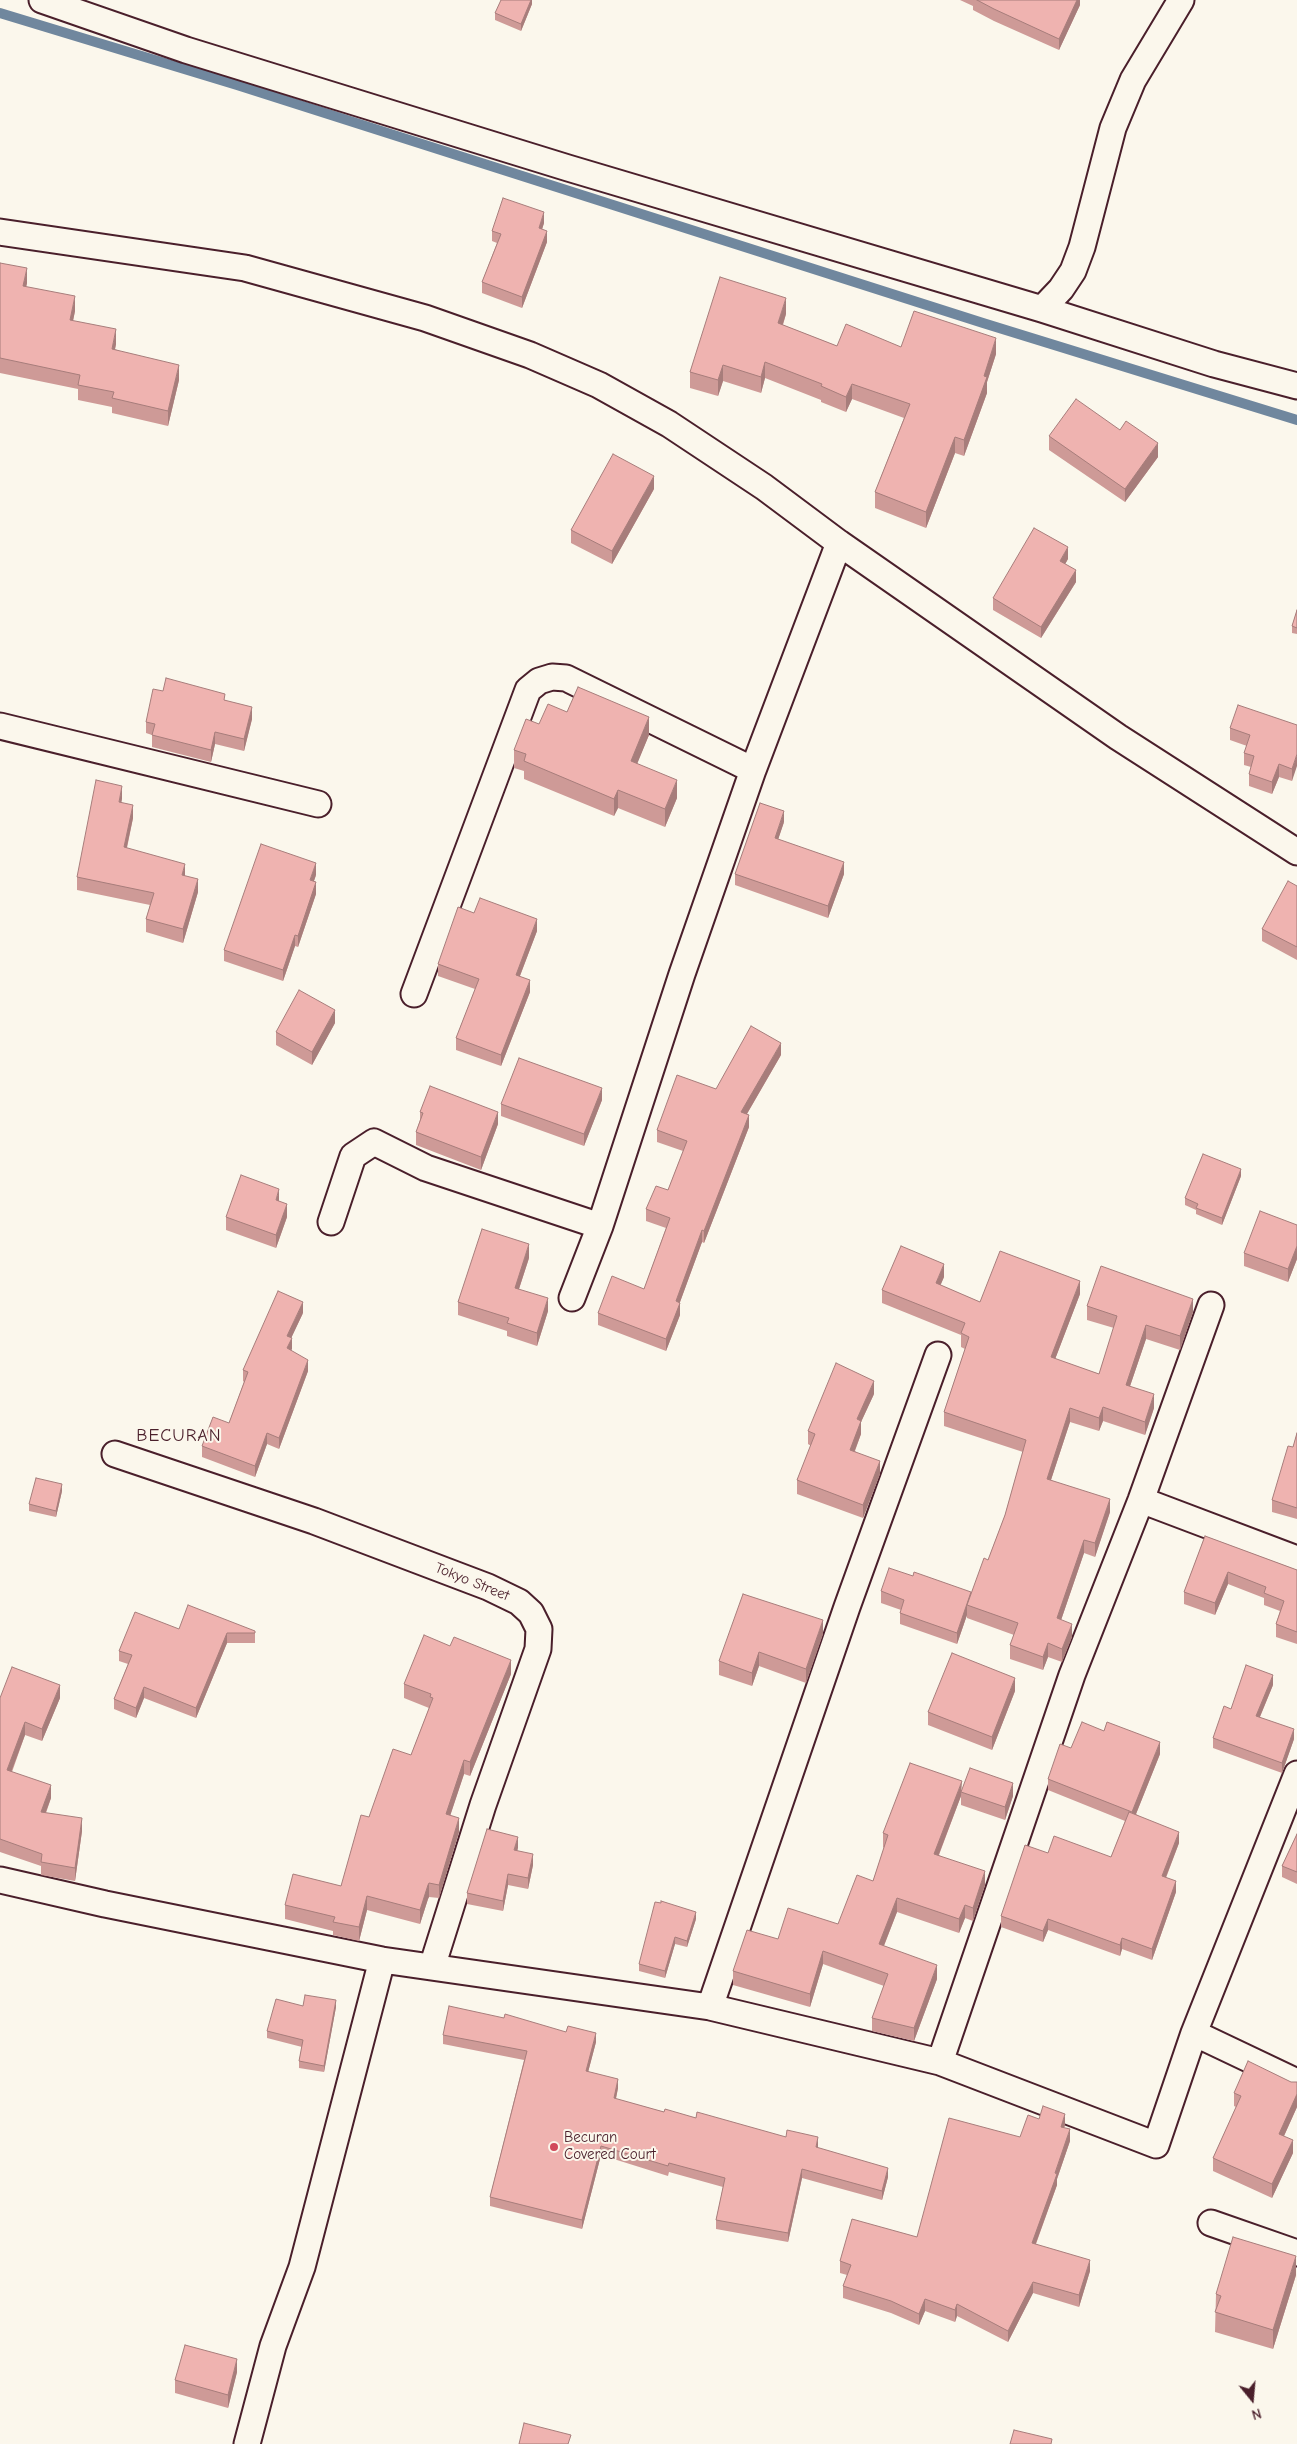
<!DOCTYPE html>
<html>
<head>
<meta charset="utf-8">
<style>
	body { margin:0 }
	#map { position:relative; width:1297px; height:2444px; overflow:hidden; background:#fbf7ec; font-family:"Comic Neue",sans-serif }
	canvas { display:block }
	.north { position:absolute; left:1227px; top:2374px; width:50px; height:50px; -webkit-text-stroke:4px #fbf7ec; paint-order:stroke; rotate:163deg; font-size:14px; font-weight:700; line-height:20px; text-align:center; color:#4a1f2b }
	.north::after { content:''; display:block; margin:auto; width:18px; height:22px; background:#4a1f2b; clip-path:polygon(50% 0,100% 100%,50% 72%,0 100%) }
</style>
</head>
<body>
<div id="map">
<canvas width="1297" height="2444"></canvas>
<div class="north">N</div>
</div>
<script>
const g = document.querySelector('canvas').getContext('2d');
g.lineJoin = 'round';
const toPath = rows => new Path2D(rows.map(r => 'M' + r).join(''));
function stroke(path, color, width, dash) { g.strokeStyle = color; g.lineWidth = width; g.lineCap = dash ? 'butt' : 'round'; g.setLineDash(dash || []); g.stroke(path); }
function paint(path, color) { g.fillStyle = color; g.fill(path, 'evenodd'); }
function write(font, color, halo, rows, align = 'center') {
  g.font = font + ' "Comic Neue",sans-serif'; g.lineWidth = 4; g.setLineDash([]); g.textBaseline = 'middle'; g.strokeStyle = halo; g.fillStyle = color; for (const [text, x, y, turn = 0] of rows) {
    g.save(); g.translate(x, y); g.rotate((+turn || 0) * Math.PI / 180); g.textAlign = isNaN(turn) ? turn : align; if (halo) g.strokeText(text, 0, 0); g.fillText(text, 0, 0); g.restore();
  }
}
stroke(toPath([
	[0,13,237,85,983,323,1297,420]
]), '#70879e', 10);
const street = toPath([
	[42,0,186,50,568,168,1042,309,1214,364,1297,386],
	[0,232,245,268,425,318,530,355,599,385,669,424,764,487,839,543,1118,737,1297,852],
	[1042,309,1061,289,1073,271,1082,247,1113,128,1133,80,1181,0],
	[0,726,318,804],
	[414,994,528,690,539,681,552,677,566,678,753,770],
	[331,1222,353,1156,374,1142,426,1168,600,1226],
	[572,1298,600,1226,682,974,753,770,839,543],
	[115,1454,314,1521,488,1587,519,1602,531,1613,539,1629,538,1649,483,1805,432,1967],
	[1141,1500,1297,1559],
	[0,1880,105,1904,382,1960,710,2007,940,2062,1156,2145,1194,2033,1297,1774],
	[710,2007,847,1607,938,1355],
	[1194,2033,1297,2082],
	[940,2062,1072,1675,1141,1500,1211,1305],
	[1211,2223,1297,2253],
	[247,2444,273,2346,302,2267,382,1960]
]);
stroke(street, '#4a1f2b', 29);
stroke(street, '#fbf7ec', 25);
paint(toPath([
	[532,0,532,4,521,31,495,20,495,13],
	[960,0,1080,0,1080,5,1059,50,994,21,973,10,973,6],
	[544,223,542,229,547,242,522,308,482,293,482,282,497,243,492,241,492,231],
	[0,263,27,283,26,287,75,311,73,321,116,344,115,349,179,380,168,426,112,413,112,407,78,400,78,389,0,373],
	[786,314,783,325,837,346,901,347,996,354,987,382,987,393,964,456,955,453,926,528,875,508,875,492,904,418,852,399,846,412,821,402,821,400,765,378,761,393,723,381,718,396,690,388,690,372],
	[1049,436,1158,457,1125,502,1049,450],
	[654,489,612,564,571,543,571,530],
	[1068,559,1065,564,1076,582,1041,638,993,610,993,598],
	[1297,610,1297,634,1292,633,1292,626],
	[163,691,225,700,252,719,244,751,215,744,211,762,152,747,152,735,146,733,146,722],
	[567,712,649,735,637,763,677,798,665,827,618,808,614,816,524,779,524,771,514,768,514,750,539,724],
	[1297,725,1292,781,1279,777,1272,794,1249,786,1249,774,1251,767,1244,765,1244,753,1247,746,1230,740,1230,728],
	[122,799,121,802,133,818,127,848,185,876,198,892,183,943,146,932,146,919,150,905,77,890,77,877],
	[784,822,778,839,844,874,828,918,735,885,735,874],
	[316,875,314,881,316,894,298,947,295,946,283,981,224,961,224,950],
	[1297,886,1297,960,1262,941,1262,929],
	[474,913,537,931,520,976,530,992,501,1066,456,1050,456,1038,475,989,438,976,438,964],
	[335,1023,312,1065,276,1045,276,1032],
	[781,1055,747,1114,749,1127,704,1243,702,1242,680,1302,680,1315,666,1351,598,1325,598,1313,644,1289,666,1228,646,1221,646,1209,668,1190,683,1151,657,1142,657,1130,716,1089],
	[602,1100,584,1146,501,1116,501,1104],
	[420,1112,498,1124,481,1170,416,1145,416,1132,420,1120],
	[1241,1176,1222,1225,1196,1214,1196,1210,1185,1205,1185,1198],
	[279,1201,287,1217,276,1248,226,1230,226,1217],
	[1297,1225,1297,1259,1288,1282,1244,1266,1244,1253],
	[529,1258,519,1289,548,1311,537,1346,507,1336,507,1331,458,1315,458,1302],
	[944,1277,940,1285,980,1302,1080,1294,1055,1359,1099,1374,1114,1328,1087,1320,1087,1306,1193,1312,1180,1350,1146,1339,1130,1386,1154,1408,1145,1435,1103,1421,1099,1431,1070,1422,1051,1480,1110,1512,1095,1557,1084,1553,1061,1620,1072,1637,1062,1662,1048,1657,1043,1670,1010,1659,1010,1645,1014,1635,967,1618,967,1615,957,1644,900,1624,900,1613,901,1610,881,1603,881,1591,913,1576,971,1593,988,1560,1005,1515,1023,1452,944,1426,944,1412,965,1349,961,1347,961,1335,882,1303,882,1290],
	[303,1313,291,1338,291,1351,308,1371,279,1449,267,1444,255,1477,202,1457,202,1446,229,1423,244,1382,243,1381,243,1370],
	[874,1394,861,1422,861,1434,855,1451,880,1474,863,1518,797,1494,797,1480,811,1446,808,1444,808,1431],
	[1297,1433,1297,1519,1272,1512,1272,1500,1293,1447],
	[62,1491,56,1517,29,1511,29,1504],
	[1205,1536,1297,1570,1297,1644,1276,1637,1276,1624,1280,1611,1264,1605,1264,1598,1228,1584,1215,1615,1184,1604,1184,1592],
	[179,1629,255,1631,255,1643,227,1643,196,1718,144,1698,136,1718,114,1709,114,1699,128,1664,119,1661,119,1651],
	[823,1634,806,1683,759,1666,752,1686,719,1675,719,1661],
	[511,1674,470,1776,464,1774,450,1816,459,1832,439,1898,429,1897,428,1899,420,1924,367,1910,359,1941,333,1935,333,1931,285,1919,285,1905,341,1886,369,1817,411,1755,429,1708,404,1698,404,1684],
	[1273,1685,1260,1717,1294,1739,1282,1773,1213,1748,1213,1738,1231,1709],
	[1015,1691,992,1750,928,1725,928,1712],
	[0,1698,60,1698,42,1741,25,1735,12,1772,51,1798,46,1813,82,1831,75,1881,41,1875,41,1866,0,1852],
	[1071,1748,1160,1754,1136,1814,1179,1843,1166,1878,1176,1892,1152,1960,1122,1949,1120,1956,1048,1930,1043,1942,1001,1927,1001,1916,1048,1853,1111,1857,1125,1821,1048,1790,1048,1779],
	[962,1790,1013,1796,1005,1820,961,1805,961,1796,939,1855,985,1885,973,1921,965,1918,959,1933,897,1912,884,1946,937,1979,914,2041,872,2031,872,2018,884,1986,823,1964,810,2007,733,1985,733,1971,778,1939,838,1924,873,1881,884,1848,883,1847,883,1833],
	[1297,1834,1297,1884,1282,1877,1282,1866],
	[518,1848,517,1851,533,1865,528,1889,508,1885,503,1911,467,1904,467,1893],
	[696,1919,687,1947,675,1944,665,1978,639,1971,639,1964],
	[336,2007,324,2072,299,2068,299,2061,302,2047,267,2038,267,2031],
	[443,2035,596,2042,588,2072,618,2088,616,2099,664,2112,696,2118,818,2146,818,2148,888,2177,882,2200,802,2178,788,2242,716,2229,716,2220,723,2187,669,2172,668,2176,601,2155,582,2229,490,2206,490,2197,524,2060,443,2044],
	[1291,2082,1297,2082,1297,2107,1284,2136,1293,2153,1272,2198,1213,2171,1213,2158,1236,2107,1234,2106,1234,2093],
	[1039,2119,1065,2125,1064,2128,1070,2141,1057,2179,1057,2185,1036,2244,1090,2271,1079,2307,1033,2293,1008,2342,957,2316,955,2322,925,2311,919,2325,891,2313,843,2298,843,2286,847,2275,840,2273,840,2261,917,2237],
	[1296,2275,1273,2349,1215,2332,1216,2294],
	[237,2372,228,2408,175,2393,175,2380]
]), '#ce9a97');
paint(toPath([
	[531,0,532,0,532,4,521,31,521,24],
	[1077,0,1080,0,1080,5,1059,50,1059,39],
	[544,212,544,223,539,239,539,228],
	[547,231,547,242,522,308,522,297],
	[27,268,27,283,23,301,23,286],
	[75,296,75,311,70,335,70,320],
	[786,298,786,314,778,339,778,323],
	[116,329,116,344,112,364,112,349],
	[996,338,996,354,987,382,987,393,964,456,964,440,984,376],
	[765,362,765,378,761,393,761,377],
	[179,365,179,380,168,426,168,411],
	[723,365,723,381,718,396,718,380],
	[852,384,852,399,846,412,846,397],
	[955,437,955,453,926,528,926,512],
	[1158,443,1158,457,1125,502,1125,489],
	[654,476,654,489,612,564,612,551],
	[1068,547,1068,559,1060,573,1060,561],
	[1076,570,1076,582,1041,638,1041,627],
	[252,707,252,719,244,751,244,739],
	[649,717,649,735,631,779,631,761],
	[215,732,215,744,211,762,211,750],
	[1297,754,1297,766,1292,781,1292,769],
	[1279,764,1279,777,1272,794,1272,782],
	[677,780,677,798,665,827,665,809],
	[122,786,122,799,119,815,119,802],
	[618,790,618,808,614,816,614,799],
	[133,805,133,818,124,860,124,847],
	[784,811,784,822,775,849,775,838],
	[844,862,844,874,828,918,828,906],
	[316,863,316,875,310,892,310,880],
	[185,864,185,877,182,875],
	[198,879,198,892,183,943,183,929],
	[316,882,316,894,298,947,298,936],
	[537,919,537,931,516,986,516,975],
	[295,935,295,946,283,981,283,970],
	[530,980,530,992,501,1066,501,1055],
	[335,1010,335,1023,312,1065,312,1052],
	[781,1043,781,1055,741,1124,741,1112],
	[602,1088,602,1100,584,1146,584,1134],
	[498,1112,498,1124,481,1170,481,1157],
	[749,1115,749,1127,704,1243,704,1231],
	[1241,1169,1241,1176,1222,1225,1222,1218],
	[279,1189,279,1202,276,1200],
	[287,1204,287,1217,276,1248,276,1235],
	[702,1230,702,1242,676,1313,676,1301],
	[529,1244,529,1258,515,1301,515,1288],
	[1297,1246,1297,1259,1288,1282,1288,1269],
	[944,1264,944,1277,936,1296,936,1283],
	[1080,1281,1080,1294,1051,1370,1051,1357],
	[548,1298,548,1311,537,1346,537,1333],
	[1193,1299,1193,1312,1180,1350,1180,1336],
	[303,1302,303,1313,287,1347,287,1336],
	[680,1303,680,1315,666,1351,666,1339],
	[1146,1325,1146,1339,1126,1398,1126,1385],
	[292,1338,292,1349,287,1360,287,1348],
	[308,1360,308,1371,279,1449,279,1438],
	[874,1381,874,1394,861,1422,861,1434,850,1463,850,1450,857,1419],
	[1154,1394,1154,1408,1145,1435,1145,1422],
	[1103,1407,1103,1421,1099,1431,1099,1418],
	[1070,1408,1070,1422,1047,1492,1047,1479],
	[267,1433,267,1444,255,1477,255,1466],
	[880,1461,880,1474,863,1518,863,1505],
	[62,1484,62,1491,56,1517,56,1511],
	[1110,1499,1110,1512,1095,1557,1095,1543],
	[1084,1540,1084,1553,1057,1632,1057,1618],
	[1228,1572,1228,1584,1215,1615,1215,1603],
	[971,1592,967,1605,967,1615,957,1644,957,1633],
	[823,1620,823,1634,806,1683,806,1669],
	[1072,1624,1072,1637,1062,1662,1062,1649],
	[227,1633,227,1643,196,1718,196,1708],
	[1048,1643,1048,1657,1043,1670,1043,1657],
	[759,1652,759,1666,752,1686,752,1673],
	[511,1660,511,1674,470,1776,470,1762],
	[1273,1675,1273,1685,1256,1726,1256,1716],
	[1015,1678,1015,1691,992,1750,992,1737],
	[60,1685,60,1698,42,1741,42,1729],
	[144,1687,144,1698,136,1718,136,1708],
	[25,1722,25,1735,7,1783,7,1770],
	[1294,1729,1294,1739,1282,1773,1282,1763],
	[1160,1742,1160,1754,1132,1824,1132,1812],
	[464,1760,464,1774,446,1828,446,1814],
	[962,1781,961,1796,934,1867,934,1854],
	[1013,1783,1013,1796,1005,1820,1005,1807],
	[51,1785,51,1798,41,1825,41,1812],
	[82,1818,82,1831,75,1881,75,1868],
	[459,1818,459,1832,439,1898,439,1885],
	[1179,1832,1179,1843,1162,1887,1162,1876],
	[518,1837,518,1848,514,1861,514,1850],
	[533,1854,533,1865,528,1889,528,1878],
	[985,1871,985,1885,973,1921,973,1908],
	[508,1874,508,1885,503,1911,503,1901],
	[1176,1881,1176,1892,1152,1960,1152,1949],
	[429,1883,429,1897,428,1899,420,1924,420,1910,428,1885],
	[367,1896,367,1910,359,1941,359,1927],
	[897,1898,897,1912,879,1958,879,1944],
	[965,1905,965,1918,959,1933,959,1919],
	[696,1912,696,1919,687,1947,687,1941],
	[1048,1919,1048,1930,1043,1942,1043,1931],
	[675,1937,675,1944,665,1978,665,1971],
	[1122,1938,1122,1949,1120,1956,1120,1945],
	[823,1951,823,1964,810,2007,810,1994],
	[937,1965,937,1979,914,2041,914,2028],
	[336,2000,336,2007,324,2072,324,2066],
	[596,2033,596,2042,586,2080,586,2071],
	[618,2079,618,2088,614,2107,614,2098],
	[1297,2094,1297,2107,1279,2147,1279,2134],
	[1065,2114,1065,2125,1061,2138,1061,2127],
	[1070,2129,1070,2141,1057,2179,1057,2185,1032,2254,1032,2243],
	[818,2137,818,2146,816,2156,816,2147],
	[1293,2140,1293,2153,1272,2198,1272,2184],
	[601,2146,601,2155,582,2229,582,2220],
	[888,2168,888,2177,882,2200,882,2191],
	[802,2169,802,2178,788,2242,788,2233],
	[1296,2256,1296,2275,1273,2349,1273,2330],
	[1090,2260,1090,2271,1079,2307,1079,2295],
	[1033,2282,1033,2293,1008,2342,1008,2331],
	[925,2299,925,2311,919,2325,919,2314],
	[957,2304,957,2316,955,2322,955,2310],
	[237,2359,237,2372,228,2408,228,2395]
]), '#a77d7b');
const building = toPath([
	[501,0,531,0,521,24,495,13,501,0],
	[977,0,1077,0,1059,39,994,9,977,0],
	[503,198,544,212,539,228,547,231,522,297,482,282,501,234,492,231,503,198],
	[0,263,27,268,23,286,75,296,70,320,116,329,112,349,179,365,168,411,112,398,114,392,78,385,80,375,0,358,0,263],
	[720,277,786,298,778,323,837,346,846,324,901,347,914,311,996,338,984,376,987,377,964,440,955,437,926,512,875,492,910,404,852,384,846,397,821,386,822,384,765,362,761,377,723,365,718,380,690,372,720,277],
	[1076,399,1120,430,1126,421,1158,443,1125,489,1049,436,1076,399],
	[613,454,654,476,612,551,571,530,613,454],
	[1034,528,1068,547,1060,561,1076,570,1041,627,993,598,1034,528],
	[1297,610,1297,628,1292,626,1297,610],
	[166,678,225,694,224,700,252,707,244,739,215,732,211,750,152,735,155,724,146,722,153,689,163,691,166,678],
	[578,687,649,717,631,761,677,780,665,809,618,790,614,799,524,761,526,754,514,750,526,719,539,724,548,704,567,712,578,687],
	[1238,705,1297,725,1297,754,1292,769,1279,764,1272,782,1249,774,1254,756,1244,753,1250,735,1230,728,1238,705],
	[96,780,122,786,119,802,133,805,124,847,185,864,182,875,198,879,183,929,146,919,154,893,77,877,96,780],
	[760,803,784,811,775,838,844,862,828,906,735,874,760,803],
	[261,844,316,863,310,880,316,882,298,936,295,935,283,970,224,950,261,844],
	[1288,881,1297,886,1297,947,1262,929,1288,881],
	[480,898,537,919,516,975,530,980,501,1055,456,1038,479,979,438,964,458,907,474,913,480,898],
	[299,990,335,1010,312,1052,276,1032,299,990],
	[751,1026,781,1043,741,1112,749,1115,704,1231,702,1230,676,1301,680,1303,666,1339,598,1313,612,1276,644,1289,670,1218,646,1209,656,1186,668,1190,687,1141,657,1130,677,1075,716,1089,751,1026],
	[519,1058,602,1088,584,1134,501,1104,519,1058],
	[430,1086,498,1112,481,1157,416,1132,423,1113,420,1112,430,1086],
	[1203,1154,1241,1169,1222,1218,1196,1208,1198,1204,1185,1198,1203,1154],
	[241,1175,279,1189,276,1200,287,1204,276,1235,226,1217,241,1175],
	[1260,1211,1297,1225,1297,1246,1288,1269,1244,1253,1260,1211],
	[482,1229,529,1244,515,1288,548,1298,537,1333,507,1323,509,1318,458,1302,482,1229],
	[901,1246,944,1264,936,1283,980,1302,1000,1251,1080,1281,1051,1357,1099,1374,1117,1316,1087,1306,1101,1266,1193,1299,1180,1336,1146,1325,1126,1385,1154,1394,1145,1422,1103,1407,1099,1418,1070,1408,1047,1479,1110,1499,1095,1543,1084,1540,1057,1618,1072,1624,1062,1649,1048,1643,1043,1657,1010,1645,1018,1623,967,1605,984,1558,988,1560,1005,1515,1026,1440,944,1412,969,1337,961,1333,965,1323,882,1290,901,1246],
	[278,1291,303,1302,287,1336,292,1338,287,1348,308,1360,279,1438,267,1433,255,1466,202,1446,213,1417,229,1423,248,1372,243,1370,278,1291],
	[836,1363,874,1381,857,1419,861,1421,850,1450,880,1461,863,1505,797,1480,815,1434,808,1431,836,1363],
	[1297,1433,1297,1508,1272,1500,1288,1446,1293,1447,1297,1433],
	[36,1478,62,1484,56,1511,29,1504,36,1478],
	[1205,1536,1297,1570,1297,1632,1276,1624,1284,1601,1264,1593,1266,1587,1228,1572,1215,1603,1184,1592,1205,1536],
	[889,1568,913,1576,914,1572,971,1592,957,1633,900,1613,904,1600,881,1591,889,1568],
	[743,1594,823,1620,806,1669,759,1652,752,1673,719,1661,743,1594],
	[188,1605,255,1631,255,1633,227,1633,196,1708,144,1687,136,1708,114,1699,132,1655,119,1651,135,1612,179,1629,188,1605],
	[424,1635,450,1646,454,1637,511,1660,470,1762,464,1760,446,1814,459,1818,439,1885,429,1883,428,1885,420,1910,367,1896,359,1927,333,1922,335,1917,285,1905,293,1874,341,1886,361,1815,369,1817,393,1749,411,1755,433,1698,430,1697,431,1694,404,1684,424,1635],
	[952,1653,1015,1678,992,1737,928,1712,952,1653],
	[1246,1665,1273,1675,1256,1716,1294,1729,1282,1763,1213,1738,1224,1706,1231,1709,1246,1665],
	[12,1667,60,1685,42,1729,25,1722,7,1770,51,1785,41,1812,82,1818,75,1868,41,1862,42,1854,0,1839,0,1698,12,1667],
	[1082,1722,1104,1731,1107,1722,1160,1742,1132,1812,1048,1779,1060,1744,1071,1748,1082,1722],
	[910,1763,962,1781,934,1854,985,1871,973,1908,965,1905,959,1919,897,1898,879,1944,937,1965,914,2028,872,2018,888,1974,823,1951,810,1994,733,1971,747,1930,778,1939,788,1908,838,1924,857,1875,873,1881,888,1835,883,1833,910,1763],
	[970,1768,1013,1783,1005,1807,961,1792,970,1768],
	[1129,1812,1179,1832,1162,1876,1176,1881,1152,1949,1122,1938,1120,1945,1048,1919,1043,1931,1001,1916,1025,1845,1048,1853,1054,1836,1111,1857,1129,1812],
	[487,1829,518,1837,514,1850,533,1854,528,1878,508,1874,503,1901,467,1893,487,1829],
	[1297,1834,1297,1872,1282,1866,1297,1834],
	[661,1901,696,1912,687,1941,675,1937,665,1971,639,1964,655,1902,661,1903,661,1901],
	[305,1995,336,2000,324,2066,299,2061,303,2040,267,2031,276,1999,303,2006,305,1995],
	[449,2006,504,2018,505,2014,566,2032,568,2026,596,2033,586,2071,618,2079,614,2098,664,2112,665,2109,696,2118,697,2112,786,2137,787,2130,818,2137,816,2147,888,2168,882,2191,802,2169,788,2233,716,2220,725,2178,669,2163,668,2166,601,2146,582,2220,490,2197,527,2051,443,2035,449,2006],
	[1248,2061,1291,2082,1297,2082,1297,2094,1279,2134,1293,2140,1272,2184,1213,2158,1241,2096,1234,2093,1248,2061],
	[1043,2106,1065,2114,1061,2127,1070,2129,1055,2173,1057,2174,1032,2243,1090,2260,1079,2295,1033,2282,1008,2331,957,2304,955,2310,925,2299,919,2314,891,2301,843,2286,851,2265,840,2261,852,2219,917,2237,949,2118,1020,2137,1028,2115,1039,2119,1043,2106],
	[1233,2237,1296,2256,1273,2330,1215,2312,1221,2296,1216,2294,1233,2237],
	[185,2345,237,2359,228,2395,175,2380,185,2345],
	[524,2423,571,2435,568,2444,519,2444,524,2423],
	[1014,2430,1052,2439,1051,2444,1010,2444,1014,2430]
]);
paint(building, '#efb3b0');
stroke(building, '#a77d7b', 1);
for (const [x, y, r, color] of [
	[554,2147,5,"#d1495b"]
]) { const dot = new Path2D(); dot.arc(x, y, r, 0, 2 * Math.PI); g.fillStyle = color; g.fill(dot); stroke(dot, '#fbf7ec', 2); }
write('15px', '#4a1f2b', '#fbf7ec', [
	["Tokyo Street",472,1582,22]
]);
write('15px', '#4a1f2b', '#fbf7ec', [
	["Becuran",564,2138],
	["Covered Court",564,2155]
], 'left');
g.letterSpacing = '1px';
write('18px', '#4a1f2b', '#fbf7ec', [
	["BECURAN",179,1436]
]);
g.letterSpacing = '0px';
</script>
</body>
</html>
